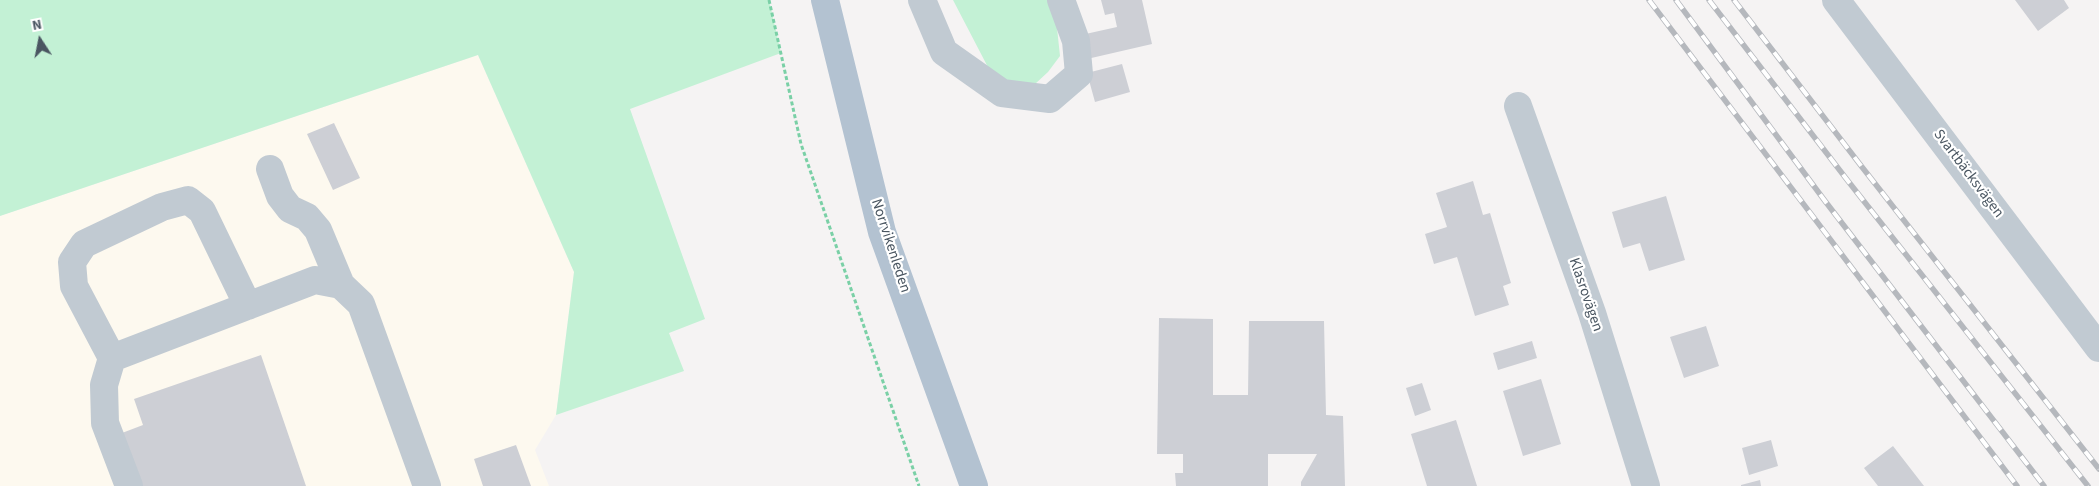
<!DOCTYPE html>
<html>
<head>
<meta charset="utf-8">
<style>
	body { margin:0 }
	#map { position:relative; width:2099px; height:486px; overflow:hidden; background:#f5f3f3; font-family:"Source Sans 3",sans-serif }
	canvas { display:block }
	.north { position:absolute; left:15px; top:15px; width:50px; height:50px; -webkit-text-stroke:4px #fff; paint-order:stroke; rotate:349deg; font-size:14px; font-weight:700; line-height:20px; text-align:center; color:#4a5661 }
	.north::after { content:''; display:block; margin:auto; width:18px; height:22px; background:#4a5661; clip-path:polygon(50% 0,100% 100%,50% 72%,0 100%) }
</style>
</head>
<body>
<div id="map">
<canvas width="2099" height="486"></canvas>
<div class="north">N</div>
</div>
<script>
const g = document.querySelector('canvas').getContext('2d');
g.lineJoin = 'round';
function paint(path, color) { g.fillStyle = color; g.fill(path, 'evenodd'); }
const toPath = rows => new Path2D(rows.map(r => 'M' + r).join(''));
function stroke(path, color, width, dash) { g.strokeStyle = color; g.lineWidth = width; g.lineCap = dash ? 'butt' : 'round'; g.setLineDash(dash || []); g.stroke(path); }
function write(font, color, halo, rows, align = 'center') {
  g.font = font + ' "Source Sans 3",sans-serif'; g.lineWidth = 4.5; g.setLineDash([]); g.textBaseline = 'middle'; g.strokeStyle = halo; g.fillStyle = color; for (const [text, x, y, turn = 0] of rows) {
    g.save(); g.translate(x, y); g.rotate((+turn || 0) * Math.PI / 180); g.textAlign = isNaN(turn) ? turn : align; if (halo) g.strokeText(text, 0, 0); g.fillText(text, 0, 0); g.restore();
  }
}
paint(toPath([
	[478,55,574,272,556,415,535,450,549,486,0,486,0,216]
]), '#fdf9ef');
paint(toPath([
	[0,0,769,0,781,53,630,109,705,319,669,333,684,371,556,415,574,272,478,55,0,216],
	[953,0,1054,0,1060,56,1048,72,1035,84,1015,86,992,75]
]), '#c3f1d5');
paint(toPath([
	[1101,0,1142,0,1152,44,1087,59,1081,35,1117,27,1114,13,1105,15],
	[2015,0,2064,0,2069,8,2038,31],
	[1122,64,1130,92,1095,102,1087,73],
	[334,123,360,178,333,190,307,134],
	[1473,181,1483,215,1490,213,1511,283,1503,286,1509,305,1475,316,1457,257,1434,264,1425,234,1447,227,1436,193],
	[1666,196,1685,260,1649,271,1640,243,1623,248,1612,212],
	[1159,318,1213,319,1213,395,1248,395,1249,321,1324,321,1326,415,1343,416,1345,486,1301,486,1301,482,1317,454,1268,454,1268,486,1176,486,1175,473,1183,473,1183,454,1157,454],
	[1706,326,1719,366,1684,378,1670,337],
	[1532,341,1537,358,1498,370,1493,353],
	[261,355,306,486,141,486,122,433,143,425,134,399],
	[1541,379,1561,444,1523,456,1503,391],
	[1422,383,1431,410,1415,416,1406,388],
	[1456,420,1477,486,1427,486,1411,434],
	[1771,440,1778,466,1749,475,1742,448],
	[516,445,531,486,483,486,474,459],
	[1893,446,1924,486,1878,486,1864,468],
	[1760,480,1761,486,1741,486,1741,485]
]), '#cdcfd5');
stroke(toPath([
	[769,0,801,144,919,486]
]), '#7ad0a6', 3, [4, 2.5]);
stroke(toPath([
	[922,0,944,52,1002,93,1050,99,1079,74,1076,41,1061,0],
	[1836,0,2099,348],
	[1518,106,1592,313,1646,486],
	[270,169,280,196,290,209,307,217,318,230,341,285],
	[112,358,74,286,72,262,84,244,162,207,188,200,202,211,248,306],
	[129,486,105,423,104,385,112,358,315,280,341,285,361,304,427,486]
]), '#c1cad2', 28);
stroke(toPath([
	[825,0,882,232,974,486]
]), '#b3c2d1', 28);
const rail = toPath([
	[1649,0,2017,486],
	[1676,0,1825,201,2044,486],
	[1709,0,1848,181,2088,486],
	[1734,0,1862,167,2099,469]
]);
stroke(rail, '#b5b8bd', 5.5);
stroke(rail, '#fff', 4, [11]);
write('15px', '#4a5661', '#fff', [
	["Svartbäcksvägen",1968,174,53],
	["Norrvikenleden",890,246,72],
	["Klasrovägen",1585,295,71]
]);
</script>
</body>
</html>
